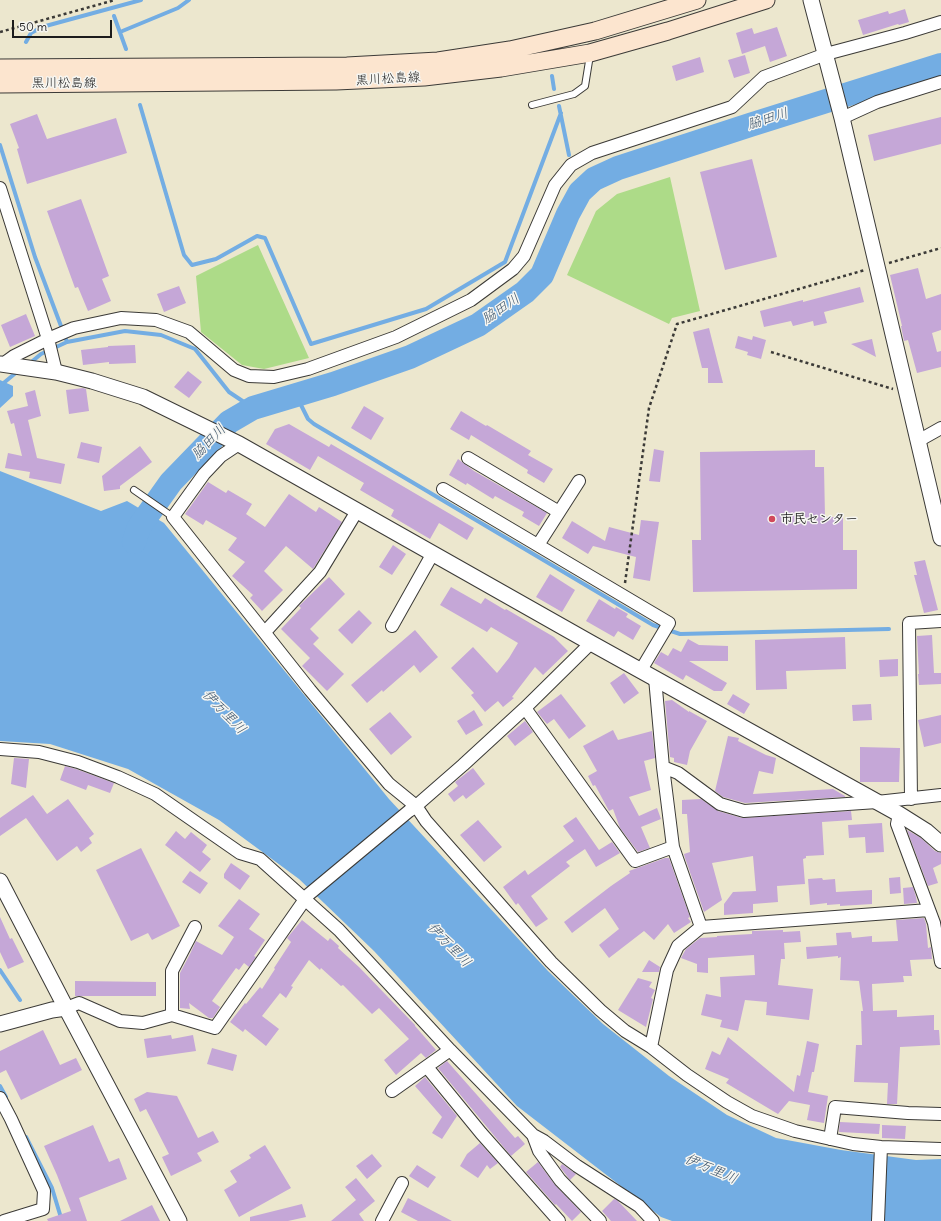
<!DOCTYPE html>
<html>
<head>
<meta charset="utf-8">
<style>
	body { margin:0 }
	#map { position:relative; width:941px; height:1221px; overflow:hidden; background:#ece7ce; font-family:Delius,sans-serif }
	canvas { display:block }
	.scale { position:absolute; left:12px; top:20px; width:100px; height:18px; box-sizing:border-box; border:2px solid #1c1c1c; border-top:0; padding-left:5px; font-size:12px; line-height:14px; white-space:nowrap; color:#1c1c1c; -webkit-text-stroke:3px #f6f6f2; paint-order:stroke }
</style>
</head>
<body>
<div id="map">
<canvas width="941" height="1221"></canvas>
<div class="scale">50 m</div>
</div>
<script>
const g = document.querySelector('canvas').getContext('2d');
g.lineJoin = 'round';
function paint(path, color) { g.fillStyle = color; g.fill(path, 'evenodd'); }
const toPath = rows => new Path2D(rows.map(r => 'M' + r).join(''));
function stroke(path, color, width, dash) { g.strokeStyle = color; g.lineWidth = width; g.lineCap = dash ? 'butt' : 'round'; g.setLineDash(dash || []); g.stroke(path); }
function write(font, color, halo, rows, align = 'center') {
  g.font = font + ' Delius,"Klee One",sans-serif'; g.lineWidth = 3; g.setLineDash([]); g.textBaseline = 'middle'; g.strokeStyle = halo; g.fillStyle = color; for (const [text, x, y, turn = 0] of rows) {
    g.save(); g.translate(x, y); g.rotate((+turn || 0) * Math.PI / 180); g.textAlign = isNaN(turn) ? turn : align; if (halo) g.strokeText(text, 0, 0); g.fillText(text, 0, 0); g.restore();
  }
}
paint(toPath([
	[670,177,700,311,672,318,669,324,567,275,596,211,617,194],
	[258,245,309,358,264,369,242,365,201,332,196,276]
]), '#addb88');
paint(toPath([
	[0,380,13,386,13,396,0,408],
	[0,471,101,511,127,501,164,523,389,799,548,971,603,1024,669,1076,727,1115,776,1138,841,1150,916,1160,941,1159,941,1221,672,1221,661,1217,517,1106,374,951,299,879,219,820,128,769,50,744,0,741]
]), '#73ade3');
stroke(toPath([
	[114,16,126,49],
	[120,32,178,8,189,0],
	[26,42,31,33,42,27,141,0],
	[552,76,554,89],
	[140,105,184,255,192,265,216,259,257,236,265,238,311,344,426,309,505,262,561,113],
	[559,106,569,155],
	[0,145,35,257,67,342],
	[29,364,41,354,67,342,125,331,161,335,195,349,229,392,253,408],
	[0,386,18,371],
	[296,395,308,419,314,424,653,625,680,634,889,629],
	[0,970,20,1000],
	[0,1086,6,1097],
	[26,1137,52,1188,62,1221]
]), '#73ade3', 4);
stroke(toPath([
	[134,542,139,527,171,482,229,422,253,408,333,384,410,357,478,325,525,292,542,275,568,214,580,192,594,179,618,168,750,125,941,65]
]), '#73ade3', 24);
paint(toPath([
	[905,9,909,22,899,25,898,24,863,35,858,20,888,11,889,14],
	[777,27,787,56,770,62,765,46,742,54,736,33,752,28,754,34],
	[745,55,750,73,734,78,728,60],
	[700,57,704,72,676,81,672,66],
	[37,114,47,139,116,118,127,153,27,184,17,149,19,148,10,124],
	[941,117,941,144,874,161,868,135],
	[752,159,777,257,725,270,700,172],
	[81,199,109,276,102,279,111,301,88,311,78,287,75,288,47,211],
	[918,268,926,299,941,294,941,330,932,333,937,352,941,351,941,367,917,373,908,340,904,341,901,326,902,326,890,275],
	[179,286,186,303,164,312,157,294],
	[860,287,864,302,824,312,827,323,814,326,813,321,793,326,791,321,764,327,760,311,803,300,803,302],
	[26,314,35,336,10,347,1,325],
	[709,328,712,340,723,383,708,383,708,368,702,368,693,332],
	[738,336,752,340,753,336,766,340,761,359,747,355,748,352,735,348],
	[872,339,876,357,851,344],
	[135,345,136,363,109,364,109,362,83,365,81,350,108,347,108,346],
	[188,371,202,382,189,398,174,387],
	[83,388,86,389,89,411,69,414,66,390],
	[35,390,41,416,28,420,37,458,65,464,61,484,29,478,30,472,5,468,8,453,22,456,14,423,11,424,7,411,28,406,25,393],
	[364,406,384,418,371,440,351,428],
	[461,411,486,426,487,425,531,451,528,455,553,469,544,483,527,473,528,470,471,435,469,440,450,429],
	[289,424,329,447,331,444,474,528,467,540,439,523,430,539,391,516,394,510,360,490,364,483,318,456,310,470,266,444,275,429],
	[81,442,102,447,99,463,77,458],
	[140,446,152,462,120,486,120,489,104,491,102,476],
	[654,449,664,451,660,482,649,481],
	[815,450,815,467,824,467,825,517,843,517,843,550,857,550,857,589,693,592,692,540,701,540,700,452],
	[458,459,474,471,547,513,539,526,522,516,524,512,495,496,493,499,467,483,466,485,449,475],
	[208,482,226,493,228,490,252,504,246,514,265,527,289,494,316,512,319,507,342,522,313,569,286,546,264,571,283,590,262,611,250,598,253,595,232,576,245,562,228,550,237,538,206,520,203,525,185,514],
	[641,520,659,522,650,581,633,578,636,557,593,546,588,554,562,538,572,521,605,541,609,527,639,535],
	[393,545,406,554,392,575,379,567],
	[925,560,938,610,924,613,914,575,917,575,914,562],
	[550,574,575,590,562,612,536,597],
	[329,577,345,594,310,629,319,638,313,644,344,674,327,691,302,666,310,658,281,629,301,608,299,606],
	[451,587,481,604,485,598,505,610,506,609,554,637,568,651,543,675,535,667,512,697,514,698,503,707,498,701,485,712,471,695,474,693,451,668,473,647,497,673,509,658,518,643,491,627,487,632,440,605],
	[599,599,615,609,616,607,628,614,626,617,641,626,633,640,618,631,614,637,586,621],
	[359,610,372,623,352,644,338,630],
	[415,630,438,657,420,673,414,665,383,692,382,690,367,703,351,685],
	[932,635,934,673,941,673,941,684,919,685,918,674,919,674,917,636],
	[845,637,846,669,786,671,787,689,756,690,755,640],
	[688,639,699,645,728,646,728,661,689,661,727,683,722,691,714,691,686,675,683,680,654,663,661,652,668,656,673,648,681,652],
	[898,659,898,676,880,677,879,660],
	[624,673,639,693,624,704,610,683],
	[561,694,586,726,569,739,554,719,547,724,537,712],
	[733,694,750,704,744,714,727,704],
	[672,700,689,712,689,711,707,721,690,751,687,765,674,762,674,758,670,757,665,701],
	[871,704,872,720,853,721,852,705],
	[474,710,483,725,466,735,457,721],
	[390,712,412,737,391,755,369,729],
	[941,715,941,743,924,747,918,720],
	[525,721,533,732,515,746,507,736],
	[613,730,618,740,652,731,655,758,644,761,651,790,629,797,639,816,657,808,661,819,641,827,650,848,638,852,620,828,613,809,609,811,595,785,593,786,588,776,597,771,583,746],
	[728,736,739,738,738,741,766,755,776,758,773,774,759,771,753,794,833,789,845,796,845,797,745,803,723,797,715,791],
	[860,747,900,748,899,782,860,782],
	[14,758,29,759,26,788,11,784],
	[65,766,76,769,114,783,110,793,88,785,86,790,60,780],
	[473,768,485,784,466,799,463,795,454,802,448,794,458,786,455,782],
	[33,795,47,814,68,799,94,834,89,838,92,843,81,852,77,846,57,861,26,818,0,836,0,818],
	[701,799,718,811,742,818,851,811,852,820,822,822,824,855,806,856,806,858,803,859,805,884,777,886,778,902,753,904,753,913,724,915,724,904,733,892,756,891,753,856,712,863,722,900,704,912,685,858,684,854,690,852,687,814,682,814,682,800],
	[576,817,599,850,612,842,620,853,596,867,585,849,566,862,570,866,531,896,548,919,536,927,518,903,516,905,503,887,525,870,528,875,574,841,563,826],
	[478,820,502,847,484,862,460,835],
	[882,823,884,852,866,853,865,837,849,838,848,825],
	[907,830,921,838,935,851,941,853,941,864,933,868,938,883,928,886],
	[176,831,185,839,191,832,207,845,202,852,211,859,200,872,165,845],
	[141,848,180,926,152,940,148,933,131,941,96,870],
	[665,858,669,858,690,917,688,918,691,922,674,933,668,924,654,940,644,931,609,958,599,945,619,929,605,908,572,933,564,922,611,886,630,873,629,871],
	[231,863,250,876,240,890,224,878,224,874],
	[190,871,208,883,200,894,182,882],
	[900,877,901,893,890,894,889,878],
	[822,878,823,880,835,879,836,892,872,890,872,904,840,906,840,904,827,905,827,903,810,905,808,879],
	[913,887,916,897,917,903,904,904,903,888],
	[239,899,260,914,249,929,265,940,254,956,256,957,249,967,244,963,239,970,236,968,212,1001,220,1007,213,1018,209,1018,189,1003,190,1009,180,1008,180,973,190,954,196,941,222,955,234,937,218,926],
	[0,917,10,939,12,938,24,962,8,969,0,952],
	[924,918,926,924,928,948,931,947,932,959,910,960,912,976,903,976,904,982,872,984,873,1011,897,1010,897,1017,934,1015,934,1030,939,1030,940,1045,900,1047,897,1104,887,1104,888,1083,854,1082,856,1045,862,1045,861,1011,863,1011,859,981,840,980,841,957,838,958,838,956,807,959,806,947,837,945,836,933,851,932,852,938,872,936,872,942,898,941,896,920],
	[302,920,328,941,330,938,339,946,338,948,359,967,415,1025,415,1026,436,1050,426,1058,421,1053,396,1075,384,1060,409,1039,379,1008,372,1014,343,985,341,986,321,968,320,970,309,960,291,986,293,987,286,998,280,993,262,1016,279,1029,266,1046,245,1029,243,1032,230,1022,245,1003,246,1004,260,987,262,989,275,969,274,968,291,942,287,938],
	[783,930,783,932,800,931,801,942,784,943,785,959,781,959,778,985,813,989,809,1020,766,1015,767,1002,745,1000,738,1031,720,1027,722,1020,701,1015,706,994,721,997,720,977,755,975,754,955,708,958,708,973,697,972,697,964,681,958,686,949,700,938,717,937,717,936,752,934,752,931],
	[649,960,660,967,659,972,642,972],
	[638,978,652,982,649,987,655,990,651,998,653,999,646,1027,618,1010],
	[75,981,156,982,156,996,75,996],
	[43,1030,60,1065,76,1058,82,1070,21,1100,6,1070,0,1073,0,1051],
	[171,1035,172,1039,193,1035,196,1051,147,1058,144,1039],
	[728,1037,794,1092,797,1075,800,1076,807,1041,819,1044,814,1072,812,1072,808,1092,828,1096,824,1123,807,1120,810,1105,789,1101,778,1114,726,1083,729,1079,705,1069,712,1051,720,1055],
	[212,1048,237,1055,233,1071,207,1064],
	[447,1061,515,1138,518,1136,525,1144,511,1156,438,1068],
	[425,1077,457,1116,442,1139,432,1133,442,1117,415,1086],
	[147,1092,177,1096,198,1138,213,1131,219,1142,197,1153,202,1161,171,1176,162,1157,169,1154,146,1109,140,1112,134,1099],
	[840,1122,880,1124,879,1134,839,1132],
	[93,1125,109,1162,119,1158,127,1179,79,1198,87,1221,48,1221,47,1219,71,1211,57,1175,44,1146],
	[882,1125,906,1126,905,1139,882,1138],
	[480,1143,498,1163,490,1169,487,1165,478,1178,460,1166,467,1154],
	[265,1145,291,1188,239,1217,224,1190,237,1182,230,1171,251,1158,249,1155],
	[372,1154,382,1166,367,1179,356,1166],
	[538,1162,555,1185,581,1212,572,1221,556,1204,555,1205,526,1172],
	[562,1164,576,1174,570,1180,560,1167],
	[417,1165,436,1177,428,1188,409,1176],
	[356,1178,375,1201,359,1214,364,1221,331,1221,356,1200,345,1187],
	[408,1198,452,1221,418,1221,401,1212],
	[614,1199,617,1200,637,1221,611,1221,602,1211],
	[302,1204,306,1217,288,1221,250,1221,250,1217],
	[152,1205,160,1221,120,1221]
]), '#c5a7d7');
const service = toPath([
	[532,105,574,94,585,86,590,55],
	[134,490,173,517]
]);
const minor = toPath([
	[842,118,877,102,941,82],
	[0,188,48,339,56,372],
	[3,364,14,356,48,339,74,328,121,318,156,320,189,332,234,370,249,376,274,377,308,369,396,337,471,300,513,269,524,256,555,185,571,165,592,153,732,107,764,77,826,54,905,33,941,22],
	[918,441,941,428],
	[239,444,221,456,204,474,173,517,310,690,389,784,416,806,426,821,551,962,600,1010,625,1031,651,1047,687,1075,727,1102,752,1116,795,1131,853,1144,881,1147,941,1149],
	[468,458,559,512],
	[443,489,669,623,641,670],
	[538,545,579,481],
	[392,626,433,553],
	[265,632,320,572,357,511],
	[655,678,663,767,673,847,701,927,929,910],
	[525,708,635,861,673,847],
	[0,749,39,752,78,762,118,777,155,794,240,853,260,859,339,930,450,1050,533,1135,544,1141,577,1166,639,1206,653,1221],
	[663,767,678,773,720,804,744,811,877,802,941,795],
	[911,799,909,623,941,621],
	[899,814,897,824,934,923,941,962],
	[66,1008,79,1003,120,1021,143,1023,172,1015,215,1028,308,895,409,811,416,806,463,765,525,708,591,643],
	[172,1015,172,971,195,927],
	[651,1047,667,970,678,946,701,927],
	[427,1067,481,1133,559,1221],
	[392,1091,450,1050],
	[0,1098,11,1119,44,1191,43,1209,4,1221],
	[533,1135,539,1151,560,1180,600,1221],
	[830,1139,835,1107,908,1113,941,1114],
	[382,1221,402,1183],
	[878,1221,881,1147]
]);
const tertiary = toPath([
	[811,0,842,118,941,538],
	[0,364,56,372,92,381,143,397,239,444,591,643,899,814,926,831,941,844],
	[0,881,66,1008,179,1221],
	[0,1024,52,1010,66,1008]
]);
const secondary = toPath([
	[0,68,347,66,438,61,510,50,595,31,697,0],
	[0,84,336,81,424,77,501,68,590,53,668,31,766,0]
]);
stroke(service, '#3b3a37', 8);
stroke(minor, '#3b3a37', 14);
stroke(tertiary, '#3b3a37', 17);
stroke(secondary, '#3b3a37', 19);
stroke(toPath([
	[0,32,115,0],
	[889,263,941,248],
	[771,352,893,389],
	[625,583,649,408,677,324,865,270]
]), '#3b3a37', 2.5, [3, 3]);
stroke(service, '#fff', 6);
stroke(minor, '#fff', 12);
stroke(tertiary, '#fff', 15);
stroke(secondary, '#fce5cf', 17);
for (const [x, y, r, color] of [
	[772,519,4,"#d1495b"]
]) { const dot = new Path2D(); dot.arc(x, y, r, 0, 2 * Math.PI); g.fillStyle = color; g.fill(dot); stroke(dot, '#f6f6f2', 1.5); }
write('13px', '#1c1c1c', '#f6f6f2', [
	["黒川松島線",388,79,-3],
	["黒川松島線",64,83]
]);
write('bold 13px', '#1c1c1c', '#f6f6f2', [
	["市民センター",780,519]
], 'left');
write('italic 14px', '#3f566c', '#f6f6f2', [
	["脇田川",768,119,-17],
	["脇田川",501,309,-34],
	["脇田川",209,442,-46],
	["伊万里川",224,712,46],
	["伊万里川",449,945,46],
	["伊万里川",711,1169,23]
]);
</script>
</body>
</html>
